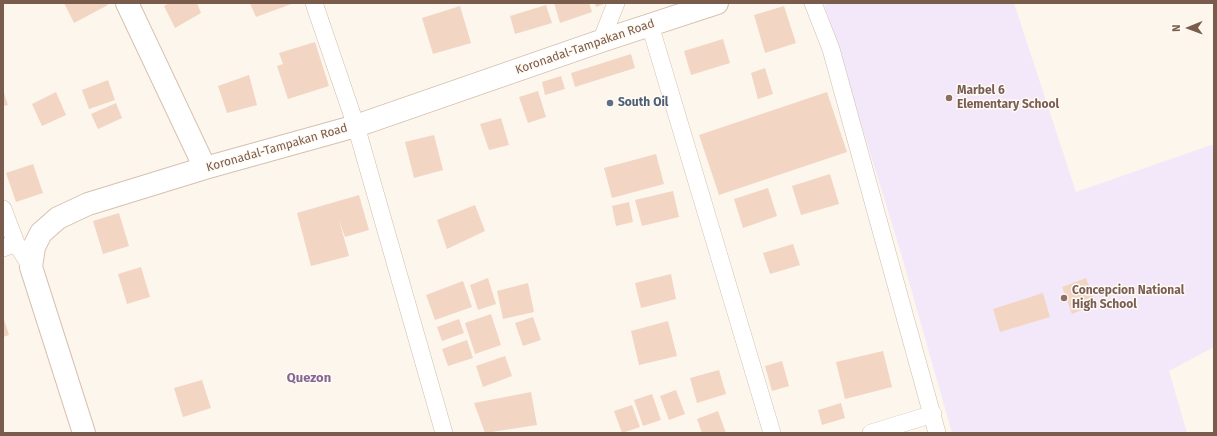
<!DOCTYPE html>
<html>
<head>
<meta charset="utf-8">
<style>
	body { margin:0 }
	#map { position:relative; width:1217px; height:436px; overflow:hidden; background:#fdf6ec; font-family:"Fira Sans",sans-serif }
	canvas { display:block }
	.frame { position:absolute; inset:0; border:4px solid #7a5c4d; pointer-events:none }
	.north { position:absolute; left:1169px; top:8px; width:40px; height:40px; -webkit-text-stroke:3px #fffaf3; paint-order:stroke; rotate:269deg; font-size:11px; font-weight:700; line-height:16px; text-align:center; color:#7a5c4d }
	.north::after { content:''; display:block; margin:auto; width:14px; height:18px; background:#7a5c4d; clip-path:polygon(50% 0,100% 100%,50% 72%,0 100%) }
</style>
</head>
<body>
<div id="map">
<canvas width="1217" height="436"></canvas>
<div class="frame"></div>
<div class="north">N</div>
</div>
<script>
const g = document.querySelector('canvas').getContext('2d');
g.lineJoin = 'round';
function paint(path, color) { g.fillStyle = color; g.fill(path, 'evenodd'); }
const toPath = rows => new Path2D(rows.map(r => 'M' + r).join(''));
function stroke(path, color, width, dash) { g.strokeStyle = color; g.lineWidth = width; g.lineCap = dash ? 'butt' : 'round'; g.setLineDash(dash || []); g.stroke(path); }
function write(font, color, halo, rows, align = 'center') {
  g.font = font + ' "Fira Sans",sans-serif'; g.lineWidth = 3; g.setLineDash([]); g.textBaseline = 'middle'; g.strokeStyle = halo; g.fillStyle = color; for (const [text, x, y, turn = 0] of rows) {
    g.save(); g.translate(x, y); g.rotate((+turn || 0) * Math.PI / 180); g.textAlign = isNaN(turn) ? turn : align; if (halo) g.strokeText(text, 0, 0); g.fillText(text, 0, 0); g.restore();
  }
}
paint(toPath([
	[824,3,1014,3,1076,192,1214,144,1214,347,1169,371,1187,433,952,433,900,250]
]), '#f3e8fa');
paint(toPath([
	[64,3,107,3,108,5,74,23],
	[169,3,197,3,201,13,175,28,164,6],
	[250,3,294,3,256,17],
	[554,3,589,3,592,12,560,23],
	[595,3,606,3,596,7],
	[546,5,552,23,515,34,510,16],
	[460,6,471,43,433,54,422,18],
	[784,6,796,43,765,53,754,15],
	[723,39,730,63,691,75,684,51],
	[315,42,329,86,288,99,277,66,283,64,279,53],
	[631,54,635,68,575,87,571,73],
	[765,68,773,94,758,99,751,73],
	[249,75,257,105,227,113,218,86],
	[561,76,565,89,545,95,542,82],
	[108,80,115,100,89,109,82,90],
	[3,90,8,105,3,106],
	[538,91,546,117,528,123,519,97],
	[56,92,66,115,42,126,32,104],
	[827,92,847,152,719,195,699,135],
	[116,103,122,118,98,129,91,114],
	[501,118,509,145,489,150,480,124],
	[434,135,443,170,414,178,405,142],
	[656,154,664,184,612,198,604,168],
	[33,164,43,193,16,202,6,173],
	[830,174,839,204,801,215,792,186],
	[768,188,777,216,743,228,734,199],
	[673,191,679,217,642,226,635,200],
	[359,195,369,230,345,237,339,220,349,256,311,266,297,213],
	[629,202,633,222,616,226,612,206],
	[475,205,485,231,447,249,437,220],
	[119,213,129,246,103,254,93,221],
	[793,244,800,265,770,274,763,253],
	[141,267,150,297,127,304,118,274],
	[671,274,676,299,641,308,635,283],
	[488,278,496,304,478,310,470,285],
	[1086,278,1096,304,1072,314,1062,287],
	[463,281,472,307,435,320,426,295],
	[528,283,534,312,503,319,497,291],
	[1043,293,1050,317,1000,332,993,309],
	[491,314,501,345,475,354,465,323],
	[3,316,9,335,3,337],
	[533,317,541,340,523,346,515,323],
	[459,319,464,333,442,341,437,327],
	[668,321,677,356,639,365,631,331],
	[467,340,473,358,448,366,442,349],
	[883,351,892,387,845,399,836,362],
	[505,356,512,376,483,387,476,366],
	[782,361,789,386,772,391,765,366],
	[719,370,726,394,697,403,690,378],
	[202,380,211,408,183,417,174,388],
	[676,390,685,414,669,420,660,396],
	[531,392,537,425,485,433,474,403],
	[652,394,661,420,643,426,634,400],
	[841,403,845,418,822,425,818,410],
	[632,405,640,427,622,433,614,411],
	[718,411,726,433,702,433,697,419]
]), '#f3d5c3');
const minor = toPath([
	[314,3,356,126,444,433],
	[813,3,831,49,937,433],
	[650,25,772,433],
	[601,41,616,3],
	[3,209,16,243],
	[3,248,16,243,31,267],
	[871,433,933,414]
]);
const secondary = toPath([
	[127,3,205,168],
	[84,433,31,267,34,247,41,233,58,218,88,204,205,168,356,126,601,41,717,3]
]);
stroke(minor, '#d1beb0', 18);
stroke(secondary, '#d6c0b0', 24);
stroke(minor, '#fff', 17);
stroke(secondary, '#fff', 22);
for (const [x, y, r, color] of [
	[949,98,4,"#8d6e63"],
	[610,103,4,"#5c6f8a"],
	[1064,298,4,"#8d6e63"]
]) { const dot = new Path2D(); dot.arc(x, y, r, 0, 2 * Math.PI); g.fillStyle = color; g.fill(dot); stroke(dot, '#fffaf3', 1.5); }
write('12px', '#7a5c4d', '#fffaf3', [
	["Koronadal-Tampakan Road",585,47,-19],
	["Koronadal-Tampakan Road",277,148,-16]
]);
write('bold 12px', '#785e54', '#fffaf3', [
	["Marbel 6",957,91],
	["Elementary School",957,105],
	["Concepcion National",1072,291],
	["High School",1072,305]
], 'left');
write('bold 12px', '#4e5e75', '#fffaf3', [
	["South Oil",618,103]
], 'left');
write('bold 13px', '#846695', '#fffaf3', [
	["Quezon",309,378]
]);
</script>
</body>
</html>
